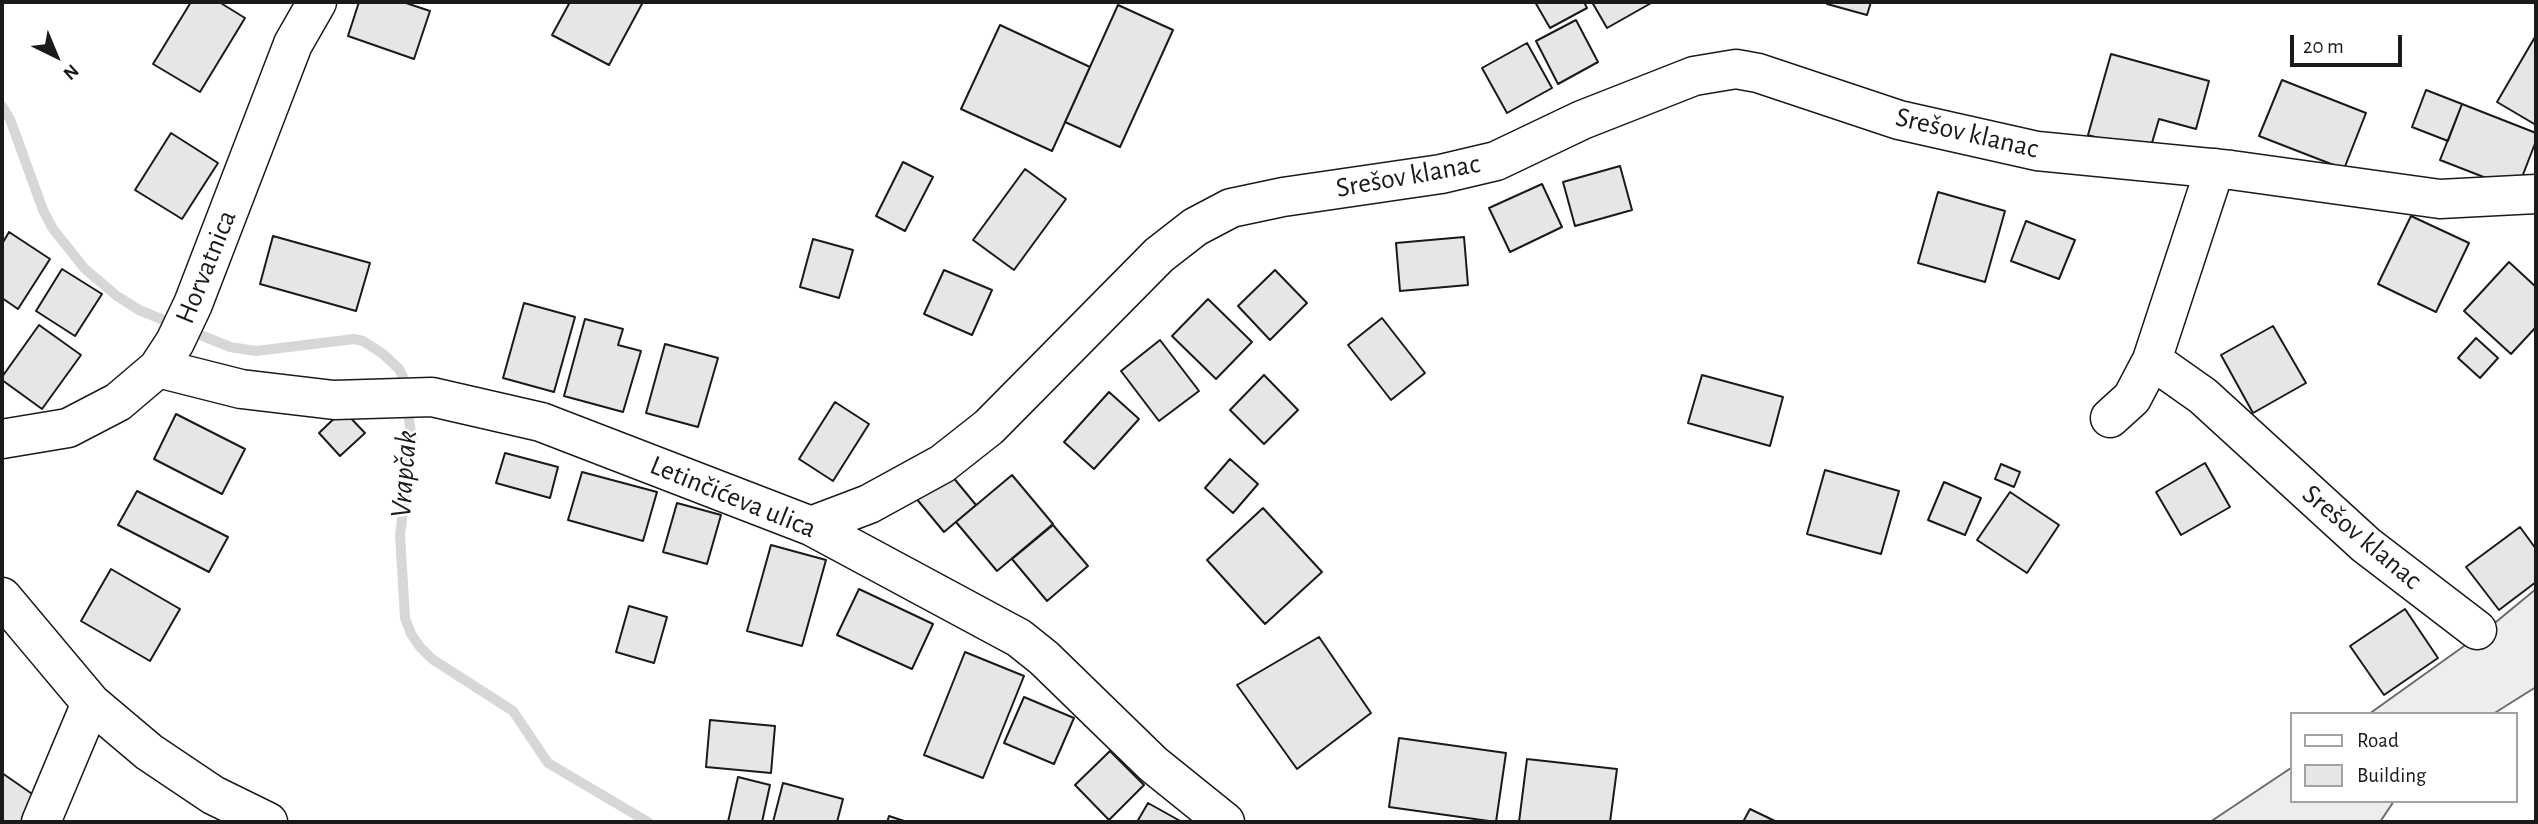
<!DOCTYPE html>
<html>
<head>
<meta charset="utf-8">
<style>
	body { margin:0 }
	#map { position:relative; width:2538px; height:824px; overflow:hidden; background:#fff; font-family:"Alegreya Sans",sans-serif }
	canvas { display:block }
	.frame { position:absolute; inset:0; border:4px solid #1a1a1a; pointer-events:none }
	.legend { position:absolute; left:2290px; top:712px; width:228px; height:91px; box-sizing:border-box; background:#fff; border:2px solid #a3a3a3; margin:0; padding:9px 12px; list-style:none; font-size:21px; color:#1a1a1a }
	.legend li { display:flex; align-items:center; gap:14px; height:35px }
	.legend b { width:35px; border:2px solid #a3a3a3 }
	.north { position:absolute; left:21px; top:21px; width:70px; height:70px; -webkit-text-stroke:5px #fff; paint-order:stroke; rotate:137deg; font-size:19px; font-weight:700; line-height:28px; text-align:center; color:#1a1a1a }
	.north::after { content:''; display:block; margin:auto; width:24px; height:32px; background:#1a1a1a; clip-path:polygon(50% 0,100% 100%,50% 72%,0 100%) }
	.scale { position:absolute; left:2290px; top:35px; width:112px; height:32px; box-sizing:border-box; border:4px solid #1a1a1a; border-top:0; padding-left:9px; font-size:21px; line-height:24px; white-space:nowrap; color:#1a1a1a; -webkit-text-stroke:5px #fff; paint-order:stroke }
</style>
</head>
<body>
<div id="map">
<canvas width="2538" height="824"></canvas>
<div class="frame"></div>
<ul class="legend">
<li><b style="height:9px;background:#fff"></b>Road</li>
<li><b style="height:19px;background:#e6e6e6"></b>Building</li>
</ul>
<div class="north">N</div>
<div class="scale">20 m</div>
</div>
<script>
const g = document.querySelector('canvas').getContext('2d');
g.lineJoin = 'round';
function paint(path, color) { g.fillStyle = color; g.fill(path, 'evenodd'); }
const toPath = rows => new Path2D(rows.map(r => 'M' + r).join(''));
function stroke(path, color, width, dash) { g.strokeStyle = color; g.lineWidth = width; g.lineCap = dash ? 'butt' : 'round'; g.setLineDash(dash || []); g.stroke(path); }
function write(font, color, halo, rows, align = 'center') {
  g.font = font + ' "Alegreya Sans",sans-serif'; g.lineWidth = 5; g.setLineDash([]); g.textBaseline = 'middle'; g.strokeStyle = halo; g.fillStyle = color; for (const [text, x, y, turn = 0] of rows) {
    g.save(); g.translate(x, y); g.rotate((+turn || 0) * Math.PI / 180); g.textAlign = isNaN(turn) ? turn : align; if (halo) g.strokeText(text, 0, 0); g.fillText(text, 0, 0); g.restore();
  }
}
const built = toPath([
	[2536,589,2536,687,2493,714,2369,714,2485,631,2536,589],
	[2291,768,2291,801,2394,801,2380,822,2210,822,2291,768]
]);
paint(built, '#ededed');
stroke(built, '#6a6a6a', 2);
stroke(toPath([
	[2,106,10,119,43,210,53,229,85,269,117,296,139,310,230,347,256,351,354,339,363,341,383,354,399,369,403,377,412,440,400,535,405,618,411,634,420,647,432,659,513,711,548,763,648,822]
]), '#d7d7d7', 10);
const building = toPath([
	[191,2,219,2,245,18,200,92,153,64,191,2],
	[359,2,403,2,430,11,414,59,348,36,359,2],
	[570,2,643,2,609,65,552,35,570,2],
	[1535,2,1584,2,1587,8,1550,28,1535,2],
	[1592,2,1653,2,1607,28,1592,2],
	[1828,2,1871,2,1867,15,1827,4,1828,2],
	[1118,5,1173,30,1120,147,1065,122,1118,5],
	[1576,20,1598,62,1558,84,1536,41,1576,20],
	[1000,25,1090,67,1052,151,961,109,1000,25],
	[2535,37,2536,37,2536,125,2497,102,2535,37],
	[1527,43,1552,88,1507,113,1482,68,1527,43],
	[2111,54,2209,81,2196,129,2159,119,2149,153,2088,135,2111,54],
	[2282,80,2366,113,2344,169,2259,136,2282,80],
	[2426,90,2462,104,2448,141,2412,127,2426,90],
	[2462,104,2536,133,2536,141,2517,190,2440,160,2462,104],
	[171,133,218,163,182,219,135,190,171,133],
	[903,162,933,177,905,231,876,216,903,162],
	[1620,166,1632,210,1575,226,1563,182,1620,166],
	[1025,169,1066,199,1014,270,973,240,1025,169],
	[1542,184,1562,227,1510,252,1489,208,1542,184],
	[1938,192,2005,211,1985,282,1918,263,1938,192],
	[2411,216,2469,243,2436,312,2378,284,2411,216],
	[2026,221,2075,240,2059,279,2011,261,2026,221],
	[9,232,50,259,18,309,2,298,2,244,9,232],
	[273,236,370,263,356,311,260,284,273,236],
	[1464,237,1468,285,1400,291,1396,243,1464,237],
	[813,239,853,250,839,298,800,287,813,239],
	[2509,262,2536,287,2536,327,2511,354,2464,311,2509,262],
	[62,269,102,294,75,336,36,311,62,269],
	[944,270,992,290,972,335,924,314,944,270],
	[1275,270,1307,303,1270,340,1238,306,1275,270],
	[1208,299,1252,342,1216,379,1172,336,1208,299],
	[524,303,575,317,554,392,503,378,524,303],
	[1382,318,1425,373,1391,400,1348,345,1382,318],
	[585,319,623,329,618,345,641,351,623,412,564,396,585,319],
	[39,325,81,355,42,409,2,380,2,377,39,325],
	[2273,326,2306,383,2253,413,2221,355,2273,326],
	[2476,338,2498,358,2480,378,2458,358,2476,338],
	[1160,340,1199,391,1159,421,1121,371,1160,340],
	[665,344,718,358,698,427,646,413,665,344],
	[1264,375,1298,410,1264,444,1230,410,1264,375],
	[1702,375,1783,397,1770,446,1688,423,1702,375],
	[1109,392,1139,419,1094,469,1064,442,1109,392],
	[835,402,869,424,833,481,799,459,835,402],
	[343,410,365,433,340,456,319,433,343,410],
	[176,414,245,449,222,494,154,459,176,414],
	[505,453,558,467,550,498,496,483,505,453],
	[1230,459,1258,484,1233,513,1205,488,1230,459],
	[2205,463,2230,507,2181,535,2156,492,2205,463],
	[2001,464,2020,472,2014,487,1995,479,2001,464],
	[947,470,976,505,944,532,915,497,947,470],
	[1825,470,1899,491,1881,554,1807,534,1825,470],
	[582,472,657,492,643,541,568,520,582,472],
	[1012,475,1053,524,997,571,956,522,1012,475],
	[1944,482,1981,498,1965,535,1928,520,1944,482],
	[137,491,228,537,209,572,118,525,137,491],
	[2010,492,2059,525,2027,573,1977,540,2010,492],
	[677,503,721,515,707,564,663,552,677,503],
	[1263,508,1322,572,1265,624,1207,560,1263,508],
	[1053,525,1088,566,1047,601,1012,559,1053,525],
	[2520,527,2536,549,2536,582,2499,610,2466,567,2520,527],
	[771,545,826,560,802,646,747,631,771,545],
	[111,569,180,609,150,661,81,621,111,569],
	[859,589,933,624,912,669,837,635,859,589],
	[629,606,667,617,654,663,616,652,629,606],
	[2405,609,2438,658,2384,695,2350,646,2405,609],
	[1319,637,1371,713,1297,769,1237,685,1319,637],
	[965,652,1024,676,983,778,924,755,965,652],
	[1024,697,1074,718,1054,764,1004,743,1024,697],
	[710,720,775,726,771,773,706,767,710,720],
	[1399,738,1506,753,1496,822,1389,807,1399,738],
	[1110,751,1144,785,1109,820,1075,785,1110,751],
	[1527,759,1617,769,1610,822,1519,822,1527,759],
	[2,773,38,798,22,822,2,822,2,773],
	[738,777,770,785,762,822,728,822,738,777],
	[783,783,843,799,837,822,773,822,783,783],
	[1148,803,1182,822,1137,822,1148,803],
	[1750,809,1777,822,1743,822,1750,809],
	[889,816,907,822,887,822,889,816]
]);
paint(building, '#e6e6e6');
stroke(building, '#1a1a1a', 2);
const minor = toPath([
	[2152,360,2203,396,2366,545,2477,630],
	[158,368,241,389,334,400,432,397,541,422,811,526,1019,638,1044,658,1153,764,1225,822],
	[2110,418,2132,398,2152,360,2215,168],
	[2,439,68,428,118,402,158,368,175,342,193,304,293,44,317,2],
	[811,526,869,504,942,464,989,427,1159,255,1195,227,1231,208,1283,197,1441,174,1496,161,1582,120,1694,76,1736,69,1758,73,1899,120,2037,151,2231,170,2440,199,2536,194],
	[2,597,91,703,149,752,213,795,268,822],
	[41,822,91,703]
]);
stroke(minor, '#1a1a1a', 41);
stroke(minor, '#fff', 38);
write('28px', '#1a1a1a', '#fff', [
	["Srešov klanac",1967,133,13],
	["Srešov klanac",1408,176,-10],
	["Horvatnica",206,267,-68],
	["Letinčićeva ulica",733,497,22],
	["Srešov klanac",2362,537,40]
]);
write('italic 30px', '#1a1a1a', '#fff', [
	["Vrapčak",404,474,-86]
]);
</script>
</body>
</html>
